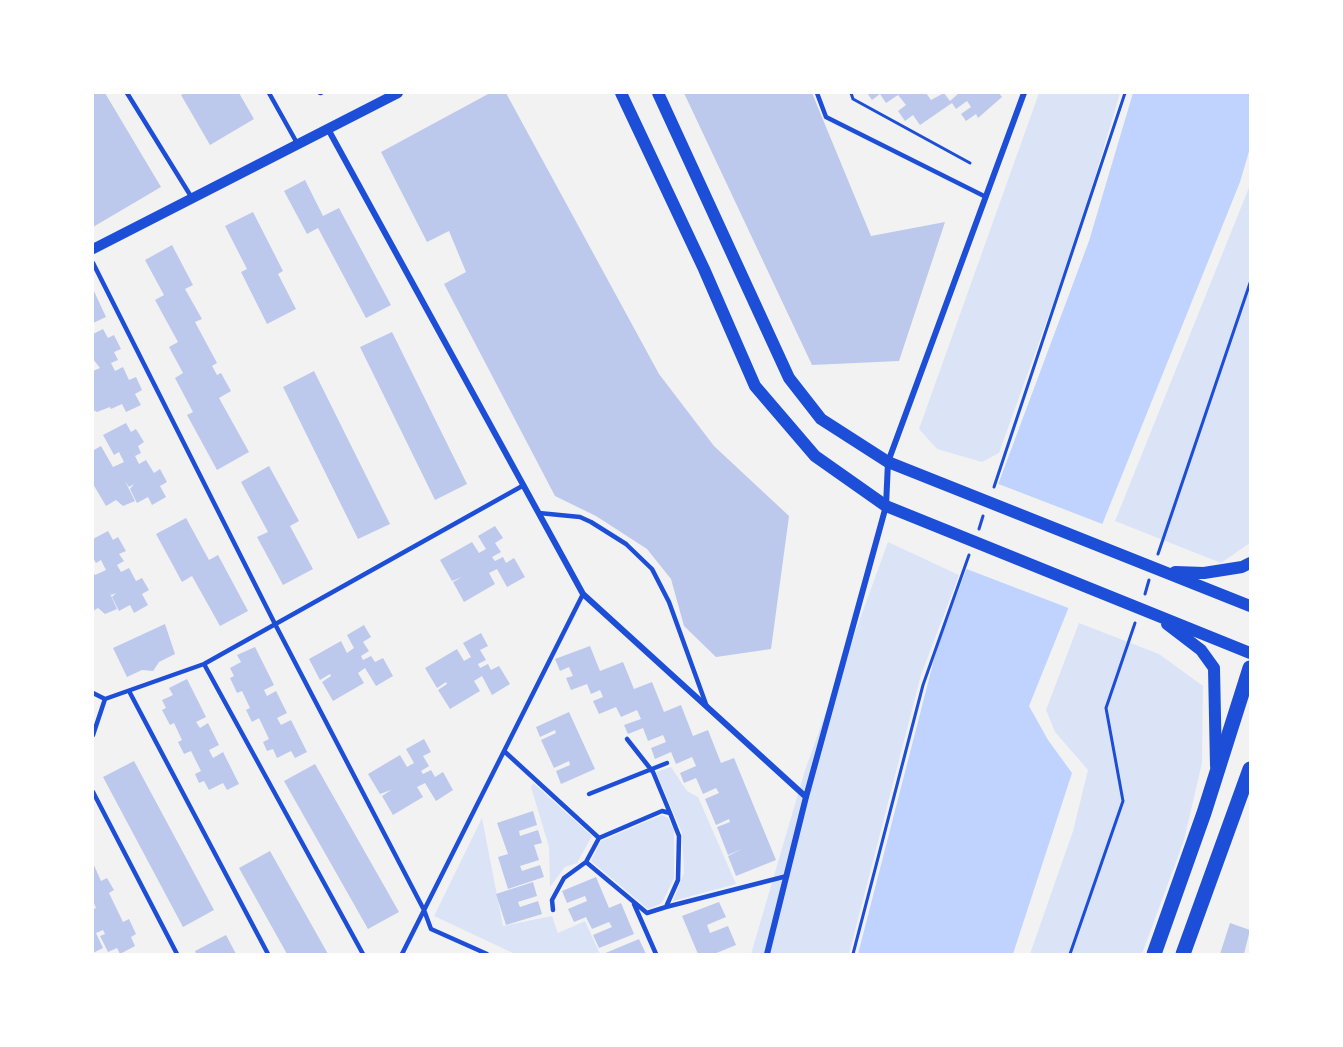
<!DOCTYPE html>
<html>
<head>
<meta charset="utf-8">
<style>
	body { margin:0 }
	#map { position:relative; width:1343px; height:1047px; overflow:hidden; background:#f2f2f2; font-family:Montserrat,sans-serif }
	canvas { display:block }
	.frame { position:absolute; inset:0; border:94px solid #fff; pointer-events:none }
</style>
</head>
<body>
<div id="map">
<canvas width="1343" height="1047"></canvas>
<div class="frame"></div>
</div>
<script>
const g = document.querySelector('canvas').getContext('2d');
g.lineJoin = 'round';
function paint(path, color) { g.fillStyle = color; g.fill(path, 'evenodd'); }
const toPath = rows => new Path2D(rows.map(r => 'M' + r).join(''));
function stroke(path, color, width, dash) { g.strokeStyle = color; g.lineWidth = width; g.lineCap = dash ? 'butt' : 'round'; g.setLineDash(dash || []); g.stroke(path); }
paint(toPath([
	[1039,93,1120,93,1078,234,999,453,982,462,937,449,919,429],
	[1250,185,1250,543,1221,563,1115,521],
	[888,542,959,575,921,675,849,954,751,954,805,770],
	[1079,623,1159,654,1203,686,1202,763,1184,840,1142,954,1030,954,1073,831,1088,770,1055,732,1046,710],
	[671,767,687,791,698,797,736,884,673,901,684,873,682,833,656,772],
	[533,783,592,836,577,863,565,867,550,887,549,847,531,787],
	[662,815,668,818,674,830,674,878,662,903,648,909,591,861,601,841],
	[482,818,503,926,552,916,558,933,585,921,600,954,515,954,434,916]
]), '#dbe4f7');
paint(toPath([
	[1133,93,1250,93,1250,148,1240,182,1029,706,1048,740,1072,773,1013,954,858,954,937,648,1089,241]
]), '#bfd3fe');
paint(toPath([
	[996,483,1105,525,1071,609,964,568]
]), '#f2f2f2');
paint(toPath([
	[93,93,105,93,161,187,93,227],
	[185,93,239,93,254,119,210,145,181,95],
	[490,93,506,93,659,374,714,446,789,516,771,649,716,657,684,626,671,579,647,549,596,516,555,496,444,284,466,272,449,231,427,242,381,152],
	[684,93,812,93,871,236,945,222,899,361,812,365],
	[867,93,926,93,931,100,944,93,950,101,959,93,999,93,1002,97,978,118,976,114,966,121,961,114,971,107,967,101,956,109,952,103,920,125,913,115,905,121,898,111,906,105,898,95,886,103,880,94,872,100],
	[305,180,323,216,339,208,391,305,366,318,318,228,307,234,284,191],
	[253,212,283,271,278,274,296,309,267,324,241,272,247,269,225,226],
	[172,245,193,285,185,289,202,319,195,322,217,363,212,366,217,375,221,373,231,391,219,398,249,452,217,470,187,415,193,412,175,378,183,373,169,347,178,342,155,300,164,295,145,260],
	[93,289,106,317,93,323],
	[103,329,108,338,114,335,121,349,114,352,118,360,111,363,115,371,123,367,129,380,136,377,142,390,135,394,141,405,126,412,122,404,111,409,110,407,97,412,93,410,93,371,100,368,93,359,93,334],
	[392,332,467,484,435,500,360,347],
	[314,371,390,524,358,539,283,387],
	[126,423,131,432,136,429,144,442,138,446,141,453,135,456,139,464,146,460,154,473,160,469,167,482,160,486,166,497,152,505,148,497,137,503,130,489,134,484,129,487,125,481,135,501,123,506,116,500,106,506,93,484,94,450,101,446,113,467,124,462,119,452,114,455,103,435],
	[269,466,299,521,290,526,313,569,283,585,257,537,268,532,241,482],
	[186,518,209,560,218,555,248,611,220,626,192,576,182,582,156,534],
	[495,526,503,538,495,543,501,552,492,557,495,561,503,557,506,563,514,558,525,577,507,587,497,569,489,573,495,584,464,602,453,582,462,577,452,581,440,560,472,542,479,553,486,549,478,536],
	[108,531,113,540,118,537,126,551,119,554,124,561,117,565,121,572,129,568,136,581,142,578,149,590,142,594,148,605,134,613,130,605,119,611,112,597,116,593,111,595,108,589,117,609,105,614,98,608,93,611,93,572,95,575,106,570,101,560,96,563,93,558,93,539],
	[165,624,175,654,159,662,153,671,142,670,127,677,113,648],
	[364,625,371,637,363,642,369,651,361,656,363,660,371,656,375,662,383,658,393,676,376,686,365,668,358,673,364,683,333,701,322,682,331,676,330,674,320,680,309,659,341,641,347,653,354,648,347,635],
	[481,633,488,646,480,650,486,660,478,664,480,668,488,664,491,670,499,666,510,684,492,695,482,676,474,681,480,691,450,709,438,690,447,684,446,682,437,688,425,668,457,649,464,661,471,657,463,643],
	[590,646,600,671,623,662,634,689,652,682,664,712,681,705,693,736,708,730,721,763,734,758,776,860,736,876,728,856,742,849,728,855,717,827,730,822,729,819,716,825,705,799,719,793,716,788,703,794,696,778,684,783,680,773,696,766,692,757,676,764,671,752,655,759,651,748,666,742,663,735,648,741,643,728,628,734,624,725,641,719,637,710,621,717,616,707,599,714,593,701,603,697,600,690,591,694,587,684,571,690,566,678,573,676,569,667,560,671,555,659],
	[255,647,274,685,264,690,267,696,276,691,287,713,277,718,281,725,291,720,307,752,295,758,291,751,277,758,273,749,267,751,263,742,269,739,259,718,252,722,246,710,250,708,242,691,237,693,230,678,234,676,230,668,241,662,237,655],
	[187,679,206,717,196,722,200,728,208,723,219,745,209,750,213,758,223,752,239,784,227,790,223,783,209,790,204,781,199,783,195,774,201,771,191,751,184,754,178,742,182,740,174,723,170,725,162,710,166,708,162,700,173,695,169,688],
	[569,712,595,769,561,784,556,771,570,765,569,761,554,768,541,740,556,733,555,730,540,737,536,727],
	[424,739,431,752,423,756,429,766,421,771,423,774,431,770,435,777,443,772,453,790,436,801,425,783,417,787,423,797,393,815,382,796,391,790,380,794,368,774,400,755,407,767,414,763,406,749],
	[134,761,214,910,183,927,103,777],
	[315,764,399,912,368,929,284,781],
	[533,811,537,825,519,831,520,836,538,830,542,843,534,845,539,860,520,866,522,871,540,865,544,877,508,889,498,857,508,854,497,823],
	[270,851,328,954,287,954,239,868],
	[93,863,101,881,107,878,114,890,109,893,123,922,129,919,136,934,131,937,135,946,120,954,117,948,108,952,100,936,105,934,103,930,96,933,103,948,93,953,93,909,96,908,93,901],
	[596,877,609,908,621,903,634,934,599,948,593,935,612,927,609,922,592,929,586,917,574,922,568,909,587,901,585,896,567,903,562,891],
	[533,882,537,896,518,902,520,907,538,901,542,914,506,925,496,894],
	[719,902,726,917,707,925,710,933,728,926,736,945,714,954,698,954,682,916],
	[1230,923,1250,930,1244,954,1220,954],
	[226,935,236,954,196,954,195,951],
	[639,939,646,954,603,954]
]), '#bdc9ec');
stroke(toPath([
	[851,93,853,99,970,163],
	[994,487,1125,93],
	[979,529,983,516],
	[1158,554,1250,283],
	[1145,594,1149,580],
	[853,954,923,685,969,555],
	[1070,954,1123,801,1106,708,1135,623]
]), '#1d4ed8', 3);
stroke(toPath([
	[127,93,192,198],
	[269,93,297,143],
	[320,93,321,93],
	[817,93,826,117,986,197],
	[93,263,275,624,424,910,431,929,487,954],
	[539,513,580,517,591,522,626,544,652,569,669,602,707,707],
	[204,664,363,954],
	[129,691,268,954],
	[93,693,105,699,204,664,524,485],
	[93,735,105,699],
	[627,739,653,772,670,813],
	[504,751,599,838],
	[93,792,177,954],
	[589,794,667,763],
	[662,811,670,813,679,836,678,880,666,907,647,913,586,862,599,838,662,811],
	[634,904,656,954],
	[666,907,787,876],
	[553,910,552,900,564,878,586,862],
	[402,954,583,594]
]), '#1d4ed8', 4.5);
stroke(toPath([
	[328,129,583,594,806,797],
	[767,954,806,797,886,506,888,462,1024,93]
]), '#1d4ed8', 6);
stroke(toPath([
	[93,249,398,93]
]), '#1d4ed8', 10);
stroke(toPath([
	[621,93,704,269,755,386,815,456,886,506,1250,653],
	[658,93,789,378,821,419,888,462,1250,606],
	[1175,572,1204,573,1242,567,1250,563],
	[1167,624,1201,650,1214,668,1216,766]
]), '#1d4ed8', 12);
stroke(toPath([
	[1154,954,1204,813,1250,668],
	[1183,954,1250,769]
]), '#1d4ed8', 15);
</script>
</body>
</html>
